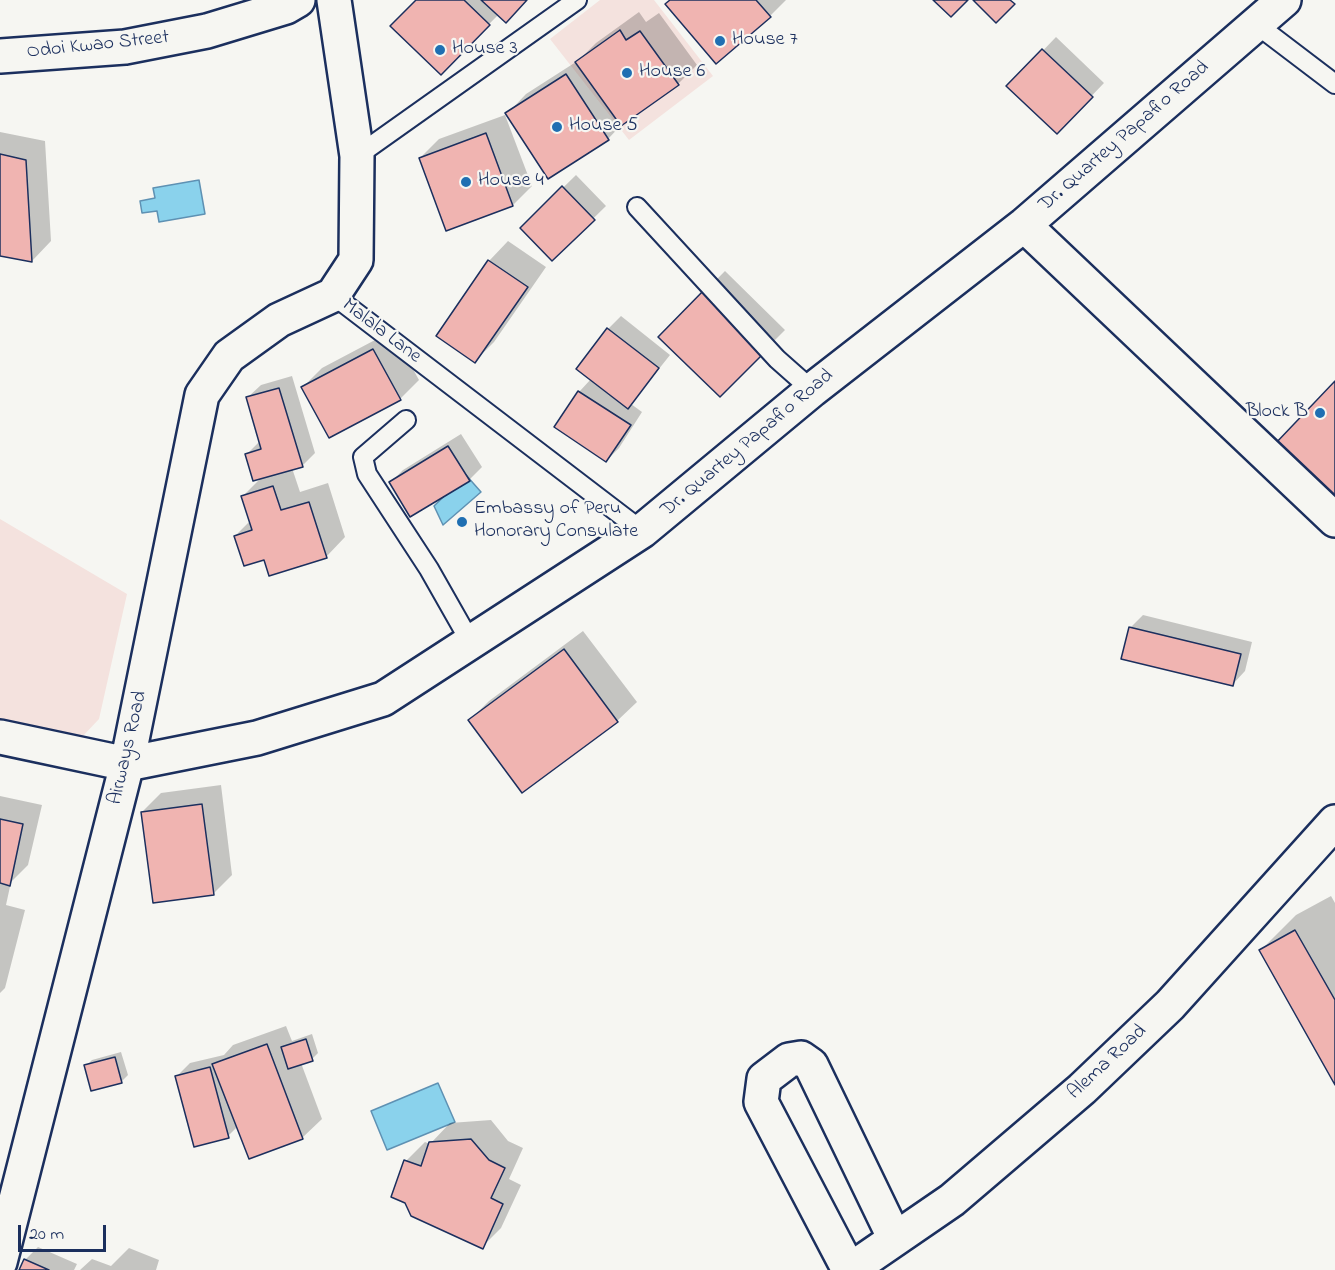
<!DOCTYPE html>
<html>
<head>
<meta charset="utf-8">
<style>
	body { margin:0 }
	#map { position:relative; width:1335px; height:1270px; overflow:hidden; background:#f6f6f2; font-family:"Indie Flower",sans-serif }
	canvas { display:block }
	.scale { position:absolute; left:18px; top:1225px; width:88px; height:27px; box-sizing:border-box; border:3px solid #1b2f5e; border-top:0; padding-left:8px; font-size:18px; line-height:21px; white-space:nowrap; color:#1b2f5e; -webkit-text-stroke:4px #f6f6f2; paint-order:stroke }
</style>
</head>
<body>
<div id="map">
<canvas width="1335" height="1270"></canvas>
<div class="scale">20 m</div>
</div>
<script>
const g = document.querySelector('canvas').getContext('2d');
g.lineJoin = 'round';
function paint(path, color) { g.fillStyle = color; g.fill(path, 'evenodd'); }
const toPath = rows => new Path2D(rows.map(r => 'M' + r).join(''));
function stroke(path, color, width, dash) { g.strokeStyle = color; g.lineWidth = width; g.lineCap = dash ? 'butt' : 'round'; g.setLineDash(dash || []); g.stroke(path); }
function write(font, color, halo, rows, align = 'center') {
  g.font = font + ' "Indie Flower",sans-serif'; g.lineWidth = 4.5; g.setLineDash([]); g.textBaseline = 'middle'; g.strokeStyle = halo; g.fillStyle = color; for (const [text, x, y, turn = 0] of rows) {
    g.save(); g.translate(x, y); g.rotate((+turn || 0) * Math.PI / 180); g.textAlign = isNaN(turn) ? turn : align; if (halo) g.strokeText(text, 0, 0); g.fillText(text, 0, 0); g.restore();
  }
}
paint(toPath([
	[600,0,654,0,713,76,629,140,550,39],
	[0,519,127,594,99,719,82,737,0,719]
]), '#f4e2de');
const water = toPath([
	[199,180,205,214,159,222,157,211,142,213,140,201,155,198,153,188,199,180],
	[466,475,481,492,443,525,434,506,466,475],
	[438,1083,455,1122,387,1150,371,1111,438,1083]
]);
paint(water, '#8ad2ec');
stroke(water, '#5e91b3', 1.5);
paint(toPath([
	[418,0,527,0,499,14,441,73],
	[671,0,786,0,770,16],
	[639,12,646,22,659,13,697,65,678,84,626,120,608,139,507,114,526,94,579,60,596,43],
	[1056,37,1104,83,1057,132,1009,86],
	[505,115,532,186,513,205,420,158,439,139],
	[0,132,45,141,51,241,32,261,0,254],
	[576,175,606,206,552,259,522,228],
	[508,241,546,267,494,342,475,361,438,336,489,261],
	[725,271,785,330,720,395,660,337],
	[621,316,670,355,631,404,642,412,619,448,606,461,556,427,579,392,591,379,608,329],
	[392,331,419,380,400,399,303,387,322,368],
	[292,376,315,453,302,466,292,468,300,492,328,483,345,537,326,557,265,558,235,536,250,521,242,497,262,477,247,454,260,441,248,397,261,385],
	[461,434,482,467,469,480,390,483,403,470],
	[1143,615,1252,642,1245,671,1233,684,1130,628],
	[583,631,637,702,617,721,522,791,470,720,489,701],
	[221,785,232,875,213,894,142,812,161,793],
	[0,796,42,805,28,865,11,882,6,905,25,910,5,988,0,993],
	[1331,896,1335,903,1335,1082,1261,950,1296,915],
	[286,1026,292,1041,312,1034,318,1053,312,1059,301,1063,322,1119,302,1138,238,1126,228,1136,177,1076,190,1063,224,1055,233,1045],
	[121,1052,128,1075,122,1081,92,1089,86,1066,92,1060],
	[491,1120,508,1141,523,1148,509,1179,521,1185,501,1228,482,1247,406,1161,425,1142,430,1144,450,1123],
	[38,1247,77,1264,74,1270,21,1270,25,1260],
	[129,1248,159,1260,156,1270,80,1270,92,1259,111,1266]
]), '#0003');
const building = toPath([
	[416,0,464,0,490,25,441,75,390,26,416,0],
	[481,0,527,0,506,23,481,0],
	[670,0,756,0,771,17,716,64,665,4,670,0],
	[933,0,968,0,951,17,933,0],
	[973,0,1010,0,1015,4,996,23,973,0],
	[620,30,626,40,640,31,679,85,621,126,575,62,620,30],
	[1042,49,1093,97,1057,134,1006,86,1042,49],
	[566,74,609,140,548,179,505,113,566,74],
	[486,133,513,206,446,231,419,158,486,133],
	[0,154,26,160,32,262,0,256,0,154],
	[562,186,595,220,552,261,520,228,562,186],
	[488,260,528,287,475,363,436,336,488,260],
	[705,289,767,350,720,397,658,337,705,289],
	[607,328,659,368,628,409,576,369,607,328],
	[373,349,401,400,329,438,301,387,373,349],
	[1335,381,1335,505,1274,445,1335,381],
	[279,388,303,467,253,481,245,454,261,449,246,397,279,388],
	[578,391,631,425,606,462,554,427,578,391],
	[448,446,470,481,410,517,389,482,448,446],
	[273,486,281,510,309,502,327,558,269,576,264,560,244,566,234,536,252,530,241,496,273,486],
	[1129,627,1241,654,1233,686,1121,659,1129,627],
	[564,649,618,722,522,793,468,720,564,649],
	[202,804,214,895,153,903,141,812,202,804],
	[0,819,23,824,10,886,0,883,0,819],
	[1295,930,1335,1000,1335,1085,1259,950,1295,930],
	[306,1039,313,1061,288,1069,281,1047,306,1039],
	[267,1044,303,1139,249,1159,212,1064,267,1044],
	[115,1057,122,1083,91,1091,84,1065,115,1057],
	[210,1067,229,1138,194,1147,175,1076,210,1067],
	[471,1139,489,1160,505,1168,491,1198,503,1204,483,1249,411,1216,405,1203,391,1197,404,1160,421,1166,429,1142,471,1139],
	[24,1259,49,1270,19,1270,24,1259]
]);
paint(building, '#f0b4b1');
stroke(building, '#1b2f5e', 1.5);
const service = toPath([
	[1256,24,1335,84],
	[357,156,577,0],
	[637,207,777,359,812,390],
	[333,295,642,531],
	[406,420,363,457,367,474,429,569,471,643]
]);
const minor = toPath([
	[0,56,125,47,207,31,286,7,298,0],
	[1024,225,1335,520],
	[0,737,127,764,257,738,383,699,642,531,812,390,1024,225,1284,0],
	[0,1262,127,764,202,395,229,356,279,320,333,295,356,260,357,156,334,0],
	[849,1270,761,1102,764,1079,789,1060,801,1058,811,1065,895,1239],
	[850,1270,952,1200,1082,1089,1170,1005,1335,822]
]);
stroke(service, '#1b2f5e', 22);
stroke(minor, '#1b2f5e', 38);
stroke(service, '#f6f6f2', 18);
stroke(minor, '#f6f6f2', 33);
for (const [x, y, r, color] of [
	[720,41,6,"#1f6fb2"],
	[440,50,6,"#1f6fb2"],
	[627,73,6,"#1f6fb2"],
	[557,127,6,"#1f6fb2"],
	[466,182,6,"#1f6fb2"],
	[1320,413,6,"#1f6fb2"],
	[462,522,6,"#1f6fb2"]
]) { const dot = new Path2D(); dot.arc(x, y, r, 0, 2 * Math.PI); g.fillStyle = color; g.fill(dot); stroke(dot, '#f6f6f2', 2); }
write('20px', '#1b2f5e', '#f6f6f2', [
	["House 7",732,41],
	["House 3",452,50],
	["House 6",639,73],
	["House 5",569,127],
	["House 4",478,182],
	["Block B",1308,413,"right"],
	["Embassy of Peru",474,510],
	["Honorary Consulate",474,533]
], 'left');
write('20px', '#1b2f5e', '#f6f6f2', [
	["Odoi Kwao Street",98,46,-6],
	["Dr. Quartey Papafio Road",1125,137,-41],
	["Malala Lane",381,332,37],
	["Dr. Quartey Papafio Road",748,444,-40],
	["Airways Road",129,748,-77],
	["Alema Road",1108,1063,-43]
]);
</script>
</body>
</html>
